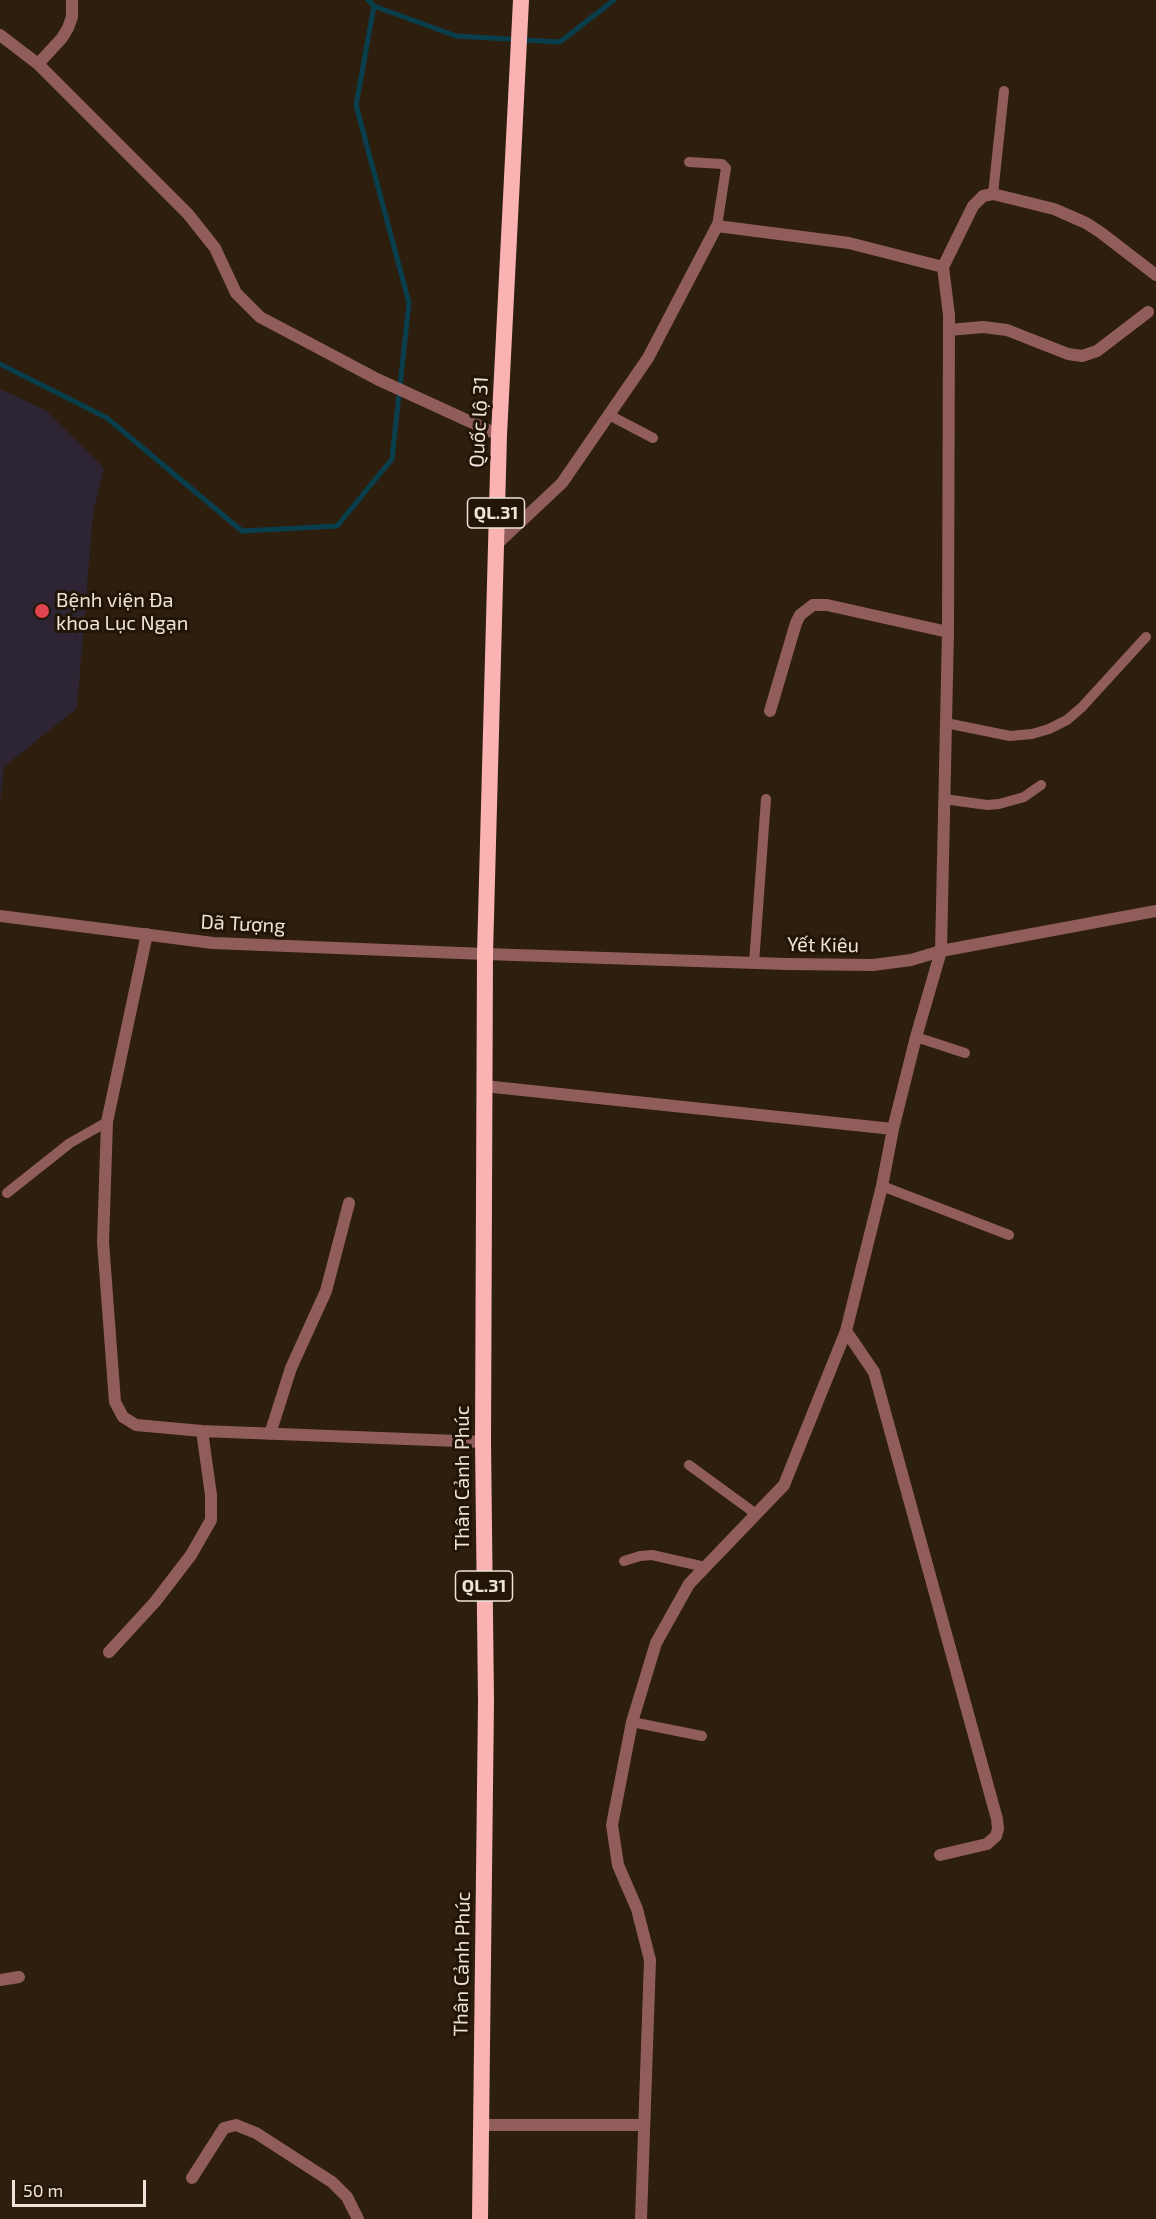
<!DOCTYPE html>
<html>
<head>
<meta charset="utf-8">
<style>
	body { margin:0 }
	#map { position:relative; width:1156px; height:2219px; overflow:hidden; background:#2d1e0e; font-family:"Exo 2",sans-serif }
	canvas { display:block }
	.scale { position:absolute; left:12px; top:2180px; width:134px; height:27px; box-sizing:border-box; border:3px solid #ede3d8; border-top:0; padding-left:8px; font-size:18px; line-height:21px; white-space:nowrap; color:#ede3d8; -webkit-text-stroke:4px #231506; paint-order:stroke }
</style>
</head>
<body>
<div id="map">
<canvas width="1156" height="2219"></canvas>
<div class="scale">50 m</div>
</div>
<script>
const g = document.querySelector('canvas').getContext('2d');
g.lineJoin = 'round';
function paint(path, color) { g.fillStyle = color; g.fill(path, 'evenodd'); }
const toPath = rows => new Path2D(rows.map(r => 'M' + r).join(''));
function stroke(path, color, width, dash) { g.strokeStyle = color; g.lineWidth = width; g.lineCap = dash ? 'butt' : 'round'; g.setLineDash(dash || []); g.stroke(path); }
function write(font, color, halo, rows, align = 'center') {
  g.font = font + ' "Exo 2",sans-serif'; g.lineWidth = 6; g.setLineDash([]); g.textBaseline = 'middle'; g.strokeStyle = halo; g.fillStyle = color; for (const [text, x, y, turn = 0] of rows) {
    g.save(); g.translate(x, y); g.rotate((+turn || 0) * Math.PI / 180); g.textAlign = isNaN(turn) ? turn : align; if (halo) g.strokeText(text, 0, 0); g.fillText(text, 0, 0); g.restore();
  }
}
paint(toPath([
	[0,389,45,410,104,468,93,514,77,708,4,767,0,803]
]), '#2d2534');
stroke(toPath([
	[368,0,374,6,456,36,560,42,614,0],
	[0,364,107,418,242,531,337,526,392,459,409,303,356,105,374,6]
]), '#093f4c', 5);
stroke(toPath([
	[689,162,722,164,726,168,717,226],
	[993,194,1004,91],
	[609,415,653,438],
	[946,723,1010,736,1032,734,1049,729,1067,720,1082,707,1146,637],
	[944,799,987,805,999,804,1024,797,1041,785],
	[754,963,766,799],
	[916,1037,965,1053],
	[882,1186,1009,1235],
	[7,1193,70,1143,107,1122],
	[689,1465,756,1514],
	[624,1561,640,1556,652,1555,705,1567],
	[632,1722,702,1736]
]), '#915d5b', 10);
stroke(toPath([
	[0,35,38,64,188,214,215,248,236,293,260,317,377,379,499,435],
	[38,64,62,38,68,28,72,17,72,0],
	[943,267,973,206,983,196,993,194,1054,209,1086,223,1100,232,1156,275],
	[949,330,983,327,1007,330,1068,354,1082,356,1097,351,1148,312],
	[495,546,562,483,648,358,717,226,849,243,943,267,949,315,948,632,941,951,916,1037,893,1129,882,1186,846,1331,784,1485,689,1584,656,1643,632,1722,612,1825,618,1865,637,1909,650,1960,641,2219],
	[770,711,796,623,800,615,813,605,827,605,948,632],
	[147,934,107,1122,103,1242,115,1402,123,1417,136,1425,202,1431,483,1442],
	[485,954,787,964,873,965,911,960,941,951,1156,911],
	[484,1086,893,1129],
	[846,1331,874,1372,997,1819,998,1829,996,1836,987,1844,940,1855],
	[270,1434,291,1368,326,1291,349,1203],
	[109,1652,155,1602,191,1555,211,1520,211,1495,202,1431],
	[0,1980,19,1977],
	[481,2125,644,2125],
	[192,2178,224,2128,236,2125,256,2133,332,2182,347,2197,358,2219]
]), '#915d5b', 12);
stroke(toPath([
	[0,916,213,943,485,954]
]), '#915d5b', 12);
stroke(toPath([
	[480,2219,486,1701,483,1442,485,954,499,435,521,0]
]), '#fab3b1', 16);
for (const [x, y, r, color] of [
	[42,611,8,"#e0444e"]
]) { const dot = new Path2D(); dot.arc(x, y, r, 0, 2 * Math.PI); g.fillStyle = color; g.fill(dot); stroke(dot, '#231506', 2); }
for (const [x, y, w] of [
	[496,513,57],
	[484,1586,57]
]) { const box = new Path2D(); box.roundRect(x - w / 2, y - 15, w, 30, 4.5); g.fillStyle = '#231506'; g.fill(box); stroke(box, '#ede3d8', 1.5); }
write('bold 18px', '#ede3d8', null, [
	["QL.31",496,513],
	["QL.31",484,1586]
]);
write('20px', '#ede3d8', '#231506', [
	["Quốc lộ 31",479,422,-87],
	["Dã Tượng",243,924,3],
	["Yết Kiêu",823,945,1],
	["Thân Cảnh Phúc",462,1478,-90],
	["Thân Cảnh Phúc",462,1964,-89]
]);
write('20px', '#ede3d8', '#231506', [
	["Bệnh viện Đa",56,600],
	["khoa Lục Ngạn",56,623]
], 'left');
</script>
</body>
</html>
